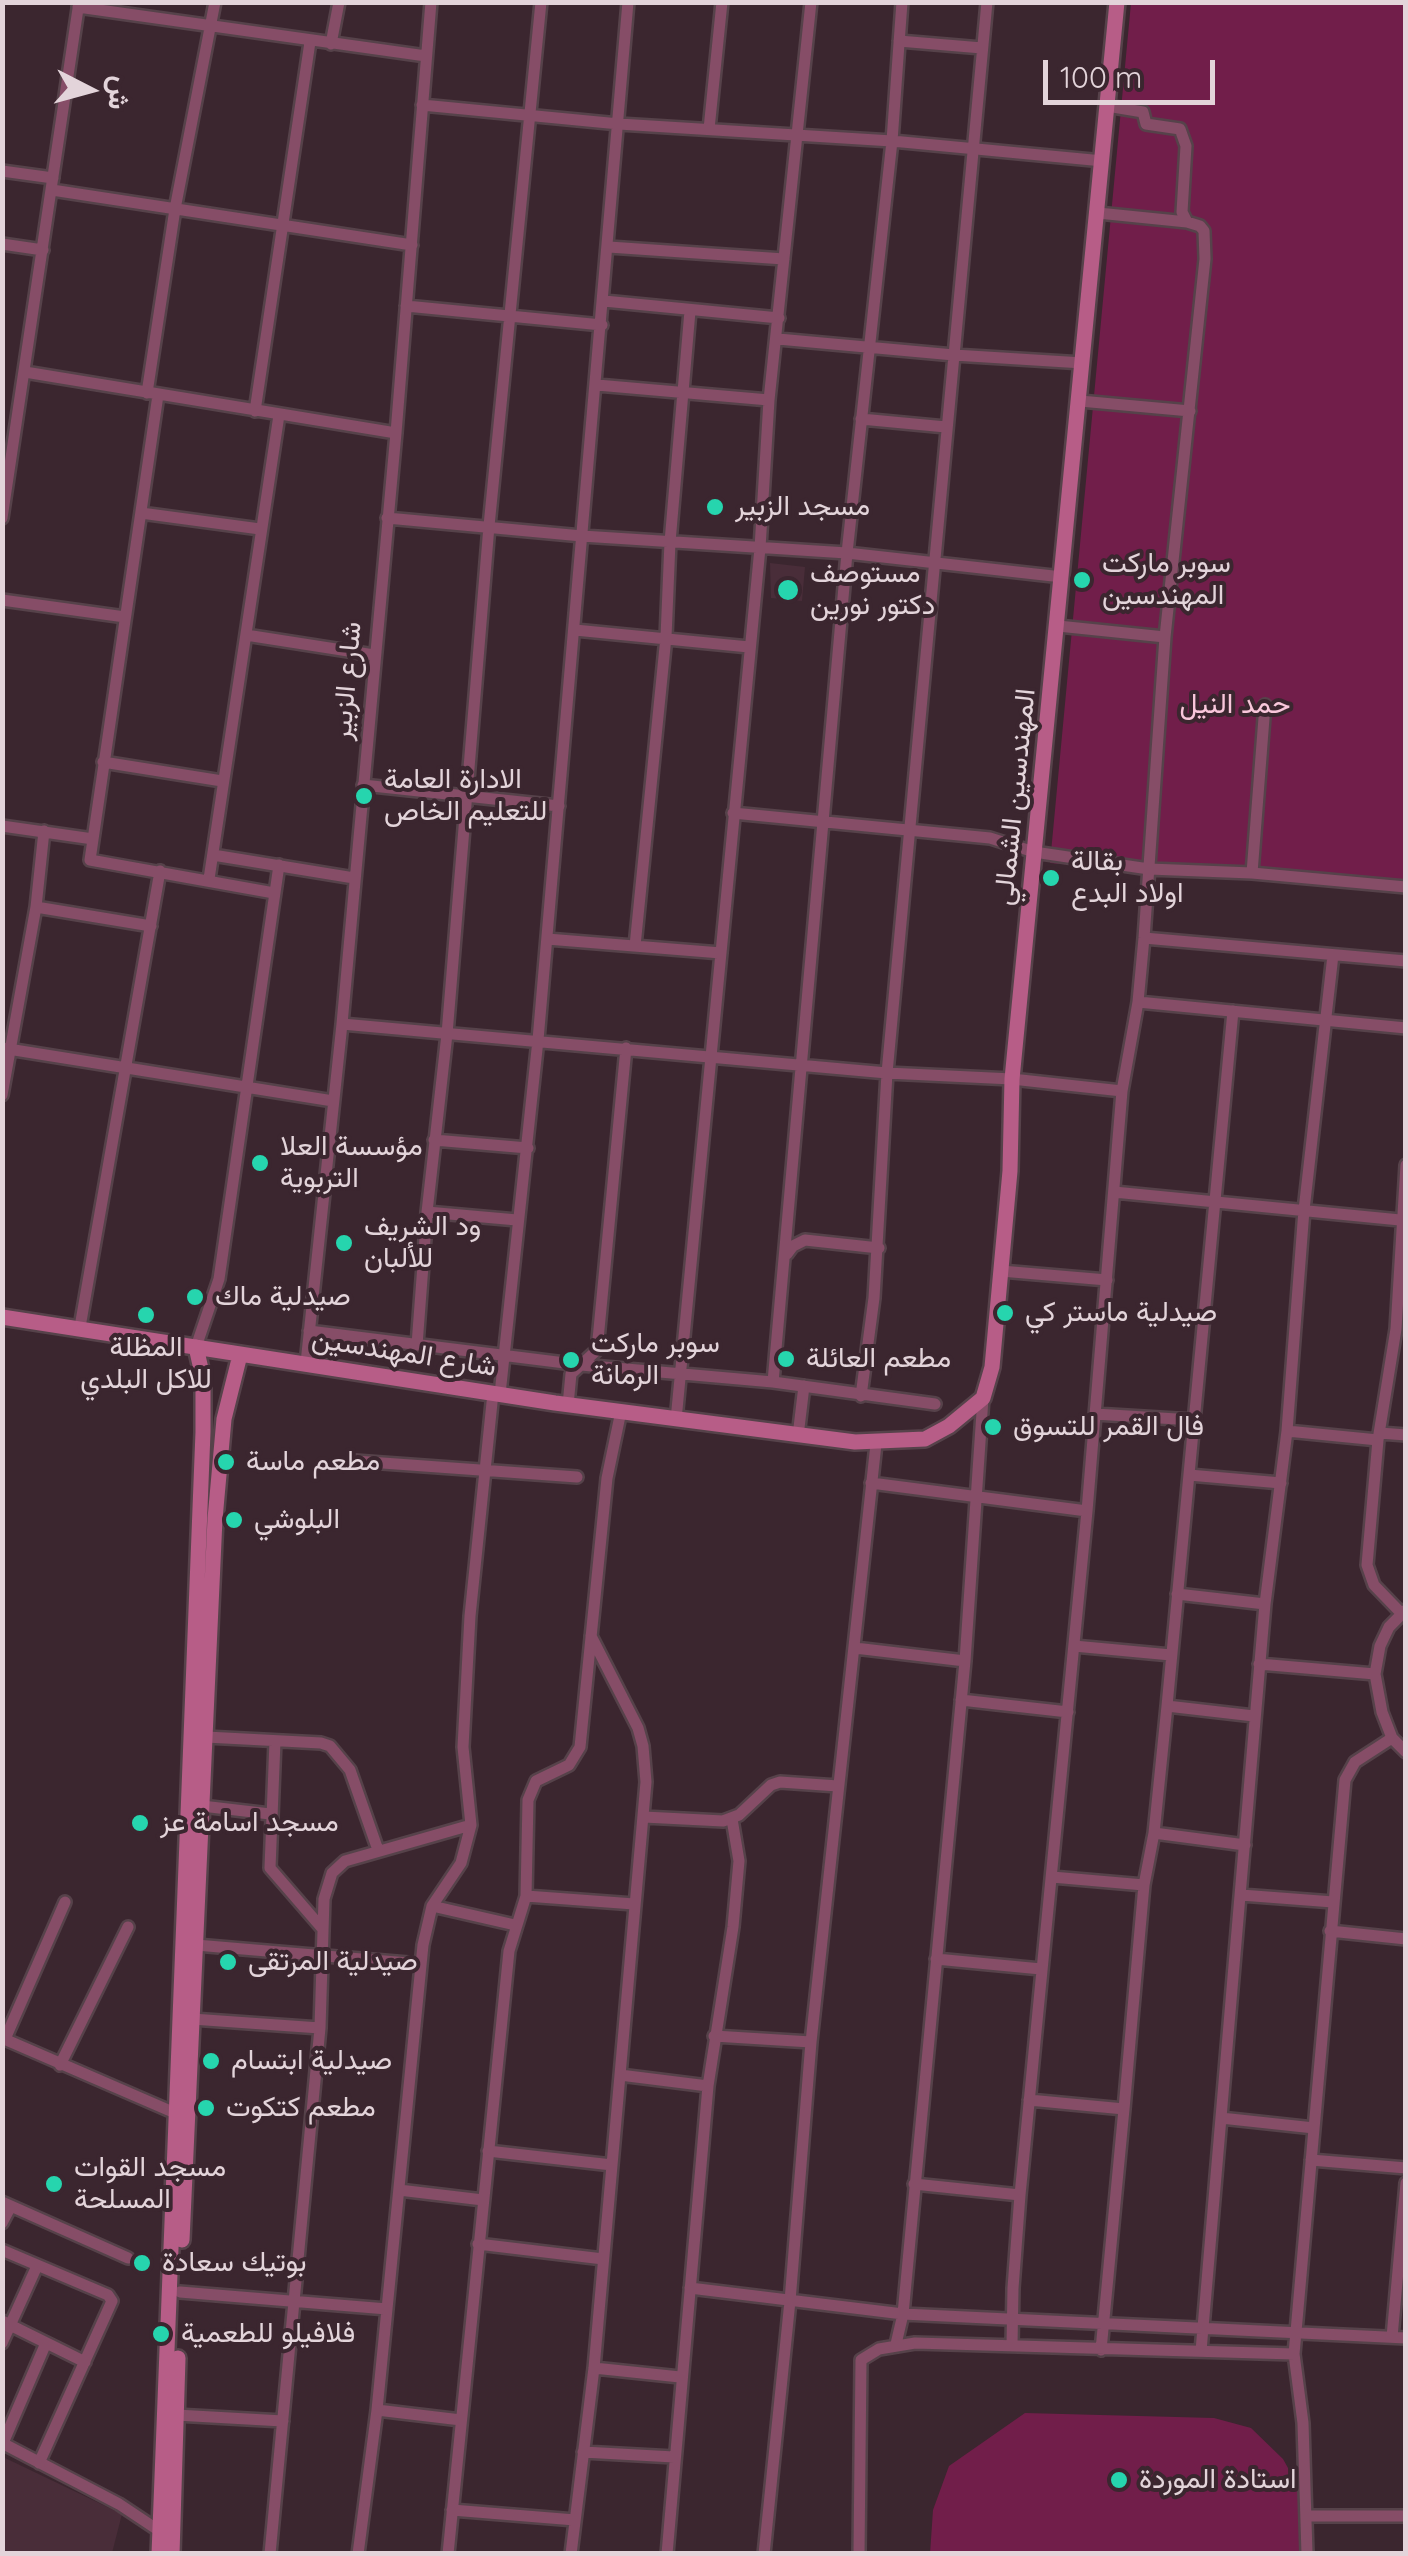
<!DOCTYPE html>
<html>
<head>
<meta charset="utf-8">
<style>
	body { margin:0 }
	#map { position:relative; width:1408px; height:2556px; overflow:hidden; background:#3b262f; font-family:Quicksand,Vazirmatn,sans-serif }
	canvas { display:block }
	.frame { position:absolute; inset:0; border:5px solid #e3d4da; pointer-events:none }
	.north { position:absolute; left:40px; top:40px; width:100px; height:100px; -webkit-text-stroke:8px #3b262f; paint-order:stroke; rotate:96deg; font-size:28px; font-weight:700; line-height:40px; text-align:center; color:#e3d4da }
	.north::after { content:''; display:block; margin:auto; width:35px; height:45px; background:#e3d4da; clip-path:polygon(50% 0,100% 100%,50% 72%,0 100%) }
	.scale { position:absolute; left:1043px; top:60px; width:172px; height:45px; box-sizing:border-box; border:5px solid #e3d4da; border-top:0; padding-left:12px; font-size:30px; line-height:35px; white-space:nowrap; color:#e3d4da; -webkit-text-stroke:8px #3b262f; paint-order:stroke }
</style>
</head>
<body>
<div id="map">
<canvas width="1408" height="2556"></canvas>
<div class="frame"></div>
<div class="north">ش</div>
<div class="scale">100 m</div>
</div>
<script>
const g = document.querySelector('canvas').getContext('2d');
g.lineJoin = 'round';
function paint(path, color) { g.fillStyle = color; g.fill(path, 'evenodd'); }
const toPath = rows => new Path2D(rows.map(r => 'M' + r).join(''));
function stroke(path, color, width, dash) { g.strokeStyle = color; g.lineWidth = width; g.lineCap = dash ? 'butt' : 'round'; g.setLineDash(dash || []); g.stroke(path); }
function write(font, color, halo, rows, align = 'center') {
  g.font = font + ' Quicksand,Vazirmatn,sans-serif'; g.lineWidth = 8; g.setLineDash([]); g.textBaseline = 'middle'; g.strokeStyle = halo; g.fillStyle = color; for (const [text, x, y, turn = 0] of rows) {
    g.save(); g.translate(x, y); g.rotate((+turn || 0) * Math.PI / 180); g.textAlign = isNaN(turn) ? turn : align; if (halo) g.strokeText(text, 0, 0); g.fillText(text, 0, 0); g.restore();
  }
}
paint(toPath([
	[770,563,805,567,802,601,771,598],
	[3,2457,122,2514,112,2553,3,2553]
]), '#492d39');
paint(toPath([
	[1131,3,1405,3,1405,893,1050,863],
	[1025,2413,1214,2418,1251,2428,1283,2459,1303,2495,1300,2553,930,2554,933,2510,949,2466]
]), '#711e4a');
const minor = toPath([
	[78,7,426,56],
	[899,41,982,48],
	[331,44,339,2],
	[422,105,619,124,892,141,1103,161],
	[709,129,722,2],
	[2,171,53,178],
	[52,190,412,245],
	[1098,213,1187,222],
	[2,244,43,250],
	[609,247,784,259],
	[604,301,779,318],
	[406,306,602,325],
	[778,339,954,355,1083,363],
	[25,372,396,433],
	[597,385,769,400],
	[147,393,175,209,215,2],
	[158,395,90,860,274,893],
	[1080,401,1190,411],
	[255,411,310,42],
	[861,419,946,427],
	[141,513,260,529],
	[2,518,79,2],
	[387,518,582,536,847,553,1062,577],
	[2,600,125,617],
	[1058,626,1165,637],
	[575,630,749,647],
	[246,635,374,655],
	[103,762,222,781],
	[363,785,559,806],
	[733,813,990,838,1034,852,1149,869,1252,873,1406,887],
	[2,826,93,839],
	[213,855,354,878],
	[1252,873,1265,705],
	[209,879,279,415],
	[36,907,151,926],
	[1144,938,1406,961],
	[547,939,721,953],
	[635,946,666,637,670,542,690,311],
	[1138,1002,1406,1028],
	[342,1024,887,1073,1012,1079,1122,1091],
	[2,1048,333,1101],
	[2,1095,36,907,44,831],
	[434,1140,528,1148],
	[1114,1192,1400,1220],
	[427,1212,517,1220],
	[787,1254,793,1246,805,1240,879,1248],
	[1001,1271,1107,1280],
	[80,1327,160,871],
	[309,1331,581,1365,773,1382,935,1404],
	[417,1345,427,1212,447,1034,489,526,541,2],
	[196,1347,219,1279,279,865],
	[306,1363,342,1024,396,433,431,2],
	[773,1382,847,553,892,141,902,2],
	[500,1394,538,1040,628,2],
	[861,1396,874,1298,887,1073,987,2],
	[568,1405,571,1374,597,1350,626,1048],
	[1095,1414,1193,1420],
	[676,1420,760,548,769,400,811,2],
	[1287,1431,1378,1440],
	[1380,1433,1406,1435],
	[798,1436,804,1386],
	[355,1461,577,1477],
	[1189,1475,1281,1483],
	[871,1483,1087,1511,1020,2195,1013,2288,1012,2346],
	[1087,1511,1122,1091,1138,1002,1144,938,1165,637,1205,259,1204,231,1200,226,1187,222,1182,212,1186,146,1180,129,1146,124,1143,112,1107,106],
	[1177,1594,1265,1604],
	[1406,1610,1389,1627,1380,1646,1375,1674,1382,1712,1392,1738,1406,1752],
	[1402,1614,1374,1585,1367,1565,1378,1440,1396,1329,1406,1165],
	[1074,1646,1171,1655],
	[855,1648,965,1661],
	[1259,1664,1375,1674],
	[961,1700,1068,1712],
	[1167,1706,1254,1716],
	[206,1737,321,1743,330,1746,350,1770,378,1850],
	[275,1741,270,1868,321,1927],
	[202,1806,270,1814],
	[644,1817,723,1821,739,1815,771,1785,780,1782,838,1786],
	[1154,1833,1245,1845],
	[1052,1877,1144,1885],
	[1241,1895,1333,1902],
	[526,1896,634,1904],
	[432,1906,515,1925],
	[1330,1931,1406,1939],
	[196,1945,420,1964],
	[936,1959,1041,1969],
	[192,2019,320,2028],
	[714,2036,811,2042],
	[2,2038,182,2116],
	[5,2039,65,1902],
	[60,2065,128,1927],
	[620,2075,708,2086],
	[1029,2100,1124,2109,1144,1885,1154,1833,1167,1706,1233,1011],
	[1221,2118,1314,2128],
	[488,2151,612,2165],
	[1311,2160,1406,2168],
	[914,2184,1020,2195],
	[399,2190,483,2200],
	[2,2202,128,2258],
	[2,2223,11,2206],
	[478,2244,603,2259],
	[2,2250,108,2295,112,2301,39,2463],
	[690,2288,903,2314,1406,2338],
	[180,2292,387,2309],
	[2,2321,85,2362],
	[1392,2337,1406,2183],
	[2,2343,37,2266],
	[896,2344,903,2314,965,1661,983,1398],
	[1101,2350,1124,2109],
	[1201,2351,1265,1604,1287,1431,1304,1210,1333,955],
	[1294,2354,1345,1780,1355,1762,1392,1738],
	[594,2368,680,2377],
	[377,2410,461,2420],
	[176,2415,283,2421],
	[2,2443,119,2504,164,2534],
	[3,2443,46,2343],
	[583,2452,674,2457],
	[452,2510,575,2520],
	[1308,2516,1406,2516],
	[270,2554,320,2028,324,1899,332,1873,345,1861,471,1825],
	[358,2554,377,2410,423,1945,432,1906,461,1863,471,1825,463,1747,470,1616,493,1393],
	[448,2554,509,1951,526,1896,528,1800,536,1781,569,1765,580,1747,607,1478,621,1411],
	[571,2554,594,2368,646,1782,643,1746,638,1728,591,1636],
	[667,2554,708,2086,733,1927,739,1861,732,1819],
	[764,2554,790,2301,811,2042,876,1444],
	[859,2554,861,2360,879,2349,915,2343,1294,2354,1303,2423,1307,2554]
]);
const secondary = toPath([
	[2,1317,555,1403,855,1442,925,1439,949,1426,983,1398,992,1367,1010,1171,1012,1079,1117,2],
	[182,2240,215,1519,224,1419,240,1355],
	[159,2554,203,1432,203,1378,196,1347],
	[172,2554,178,2358]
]);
stroke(minor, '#56424a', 16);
stroke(secondary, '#56424a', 20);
stroke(minor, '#864d67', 11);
stroke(secondary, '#b75d87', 15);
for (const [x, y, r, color] of [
	[715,507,10,"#26d5ae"],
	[1082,580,10,"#26d5ae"],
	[788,590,12,"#26d5ae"],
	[364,796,10,"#26d5ae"],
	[1051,878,10,"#26d5ae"],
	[260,1163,10,"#26d5ae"],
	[344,1243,10,"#26d5ae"],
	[195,1297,10,"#26d5ae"],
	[1005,1313,10,"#26d5ae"],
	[146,1315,10,"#26d5ae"],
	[786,1359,10,"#26d5ae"],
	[571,1360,10,"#26d5ae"],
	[993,1427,10,"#26d5ae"],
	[226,1462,10,"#26d5ae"],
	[234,1520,10,"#26d5ae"],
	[140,1823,10,"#26d5ae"],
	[228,1962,10,"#26d5ae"],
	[211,2061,10,"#26d5ae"],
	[206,2108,10,"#26d5ae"],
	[54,2184,10,"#26d5ae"],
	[142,2263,10,"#26d5ae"],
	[161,2334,10,"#26d5ae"],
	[1119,2480,10,"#26d5ae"]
]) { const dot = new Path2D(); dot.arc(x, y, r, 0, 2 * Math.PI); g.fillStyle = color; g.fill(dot); stroke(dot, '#3b262f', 4); }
write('28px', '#e3d4da', '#3b262f', [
	["مسجد الزبير",735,507],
	["سوبر ماركت",1102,564],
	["المهندسين",1102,596],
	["مستوصف",810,574],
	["دكتور نورين",810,606],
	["الادارة العامة",384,780],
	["للتعليم الخاص",384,812],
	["بقالة",1071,862],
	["اولاد البدع",1071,894],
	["مؤسسة العلا",280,1147],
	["التربوية",280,1179],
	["ود الشريف",364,1227],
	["للألبان",364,1259],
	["صيدلية ماك",215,1297],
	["صيدلية ماستر كي",1025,1313],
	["سوبر ماركت",591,1344],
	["الرمانة",591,1376],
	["المظلة",146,1348,"center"],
	["للاكل البلدي",146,1380,"center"],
	["مطعم العائلة",806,1359],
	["فال القمر للتسوق",1013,1427],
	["مطعم ماسة",246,1462],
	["البلوشي",254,1520],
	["مسجد اسامة عز",160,1823],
	["صيدلية المرتقى",248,1962],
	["صيدلية ابتسام",231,2061],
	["مطعم كتكوت",226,2108],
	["مسجد القوات",74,2168],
	["المسلحة",74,2200],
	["بوتيك سعادة",162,2263],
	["فلافيلو للطعمية",181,2334],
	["استادة الموردة",1139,2480]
], 'left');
write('28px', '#e3d4da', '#3b262f', [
	["شارع الزبير",347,681,-85],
	["المهندسين الشمالي",1015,797,-84],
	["شارع المهندسين",404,1353,9]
]);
write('28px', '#f9c7db', '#3b262f', [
	["حمد النيل",1235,705]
]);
</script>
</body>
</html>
